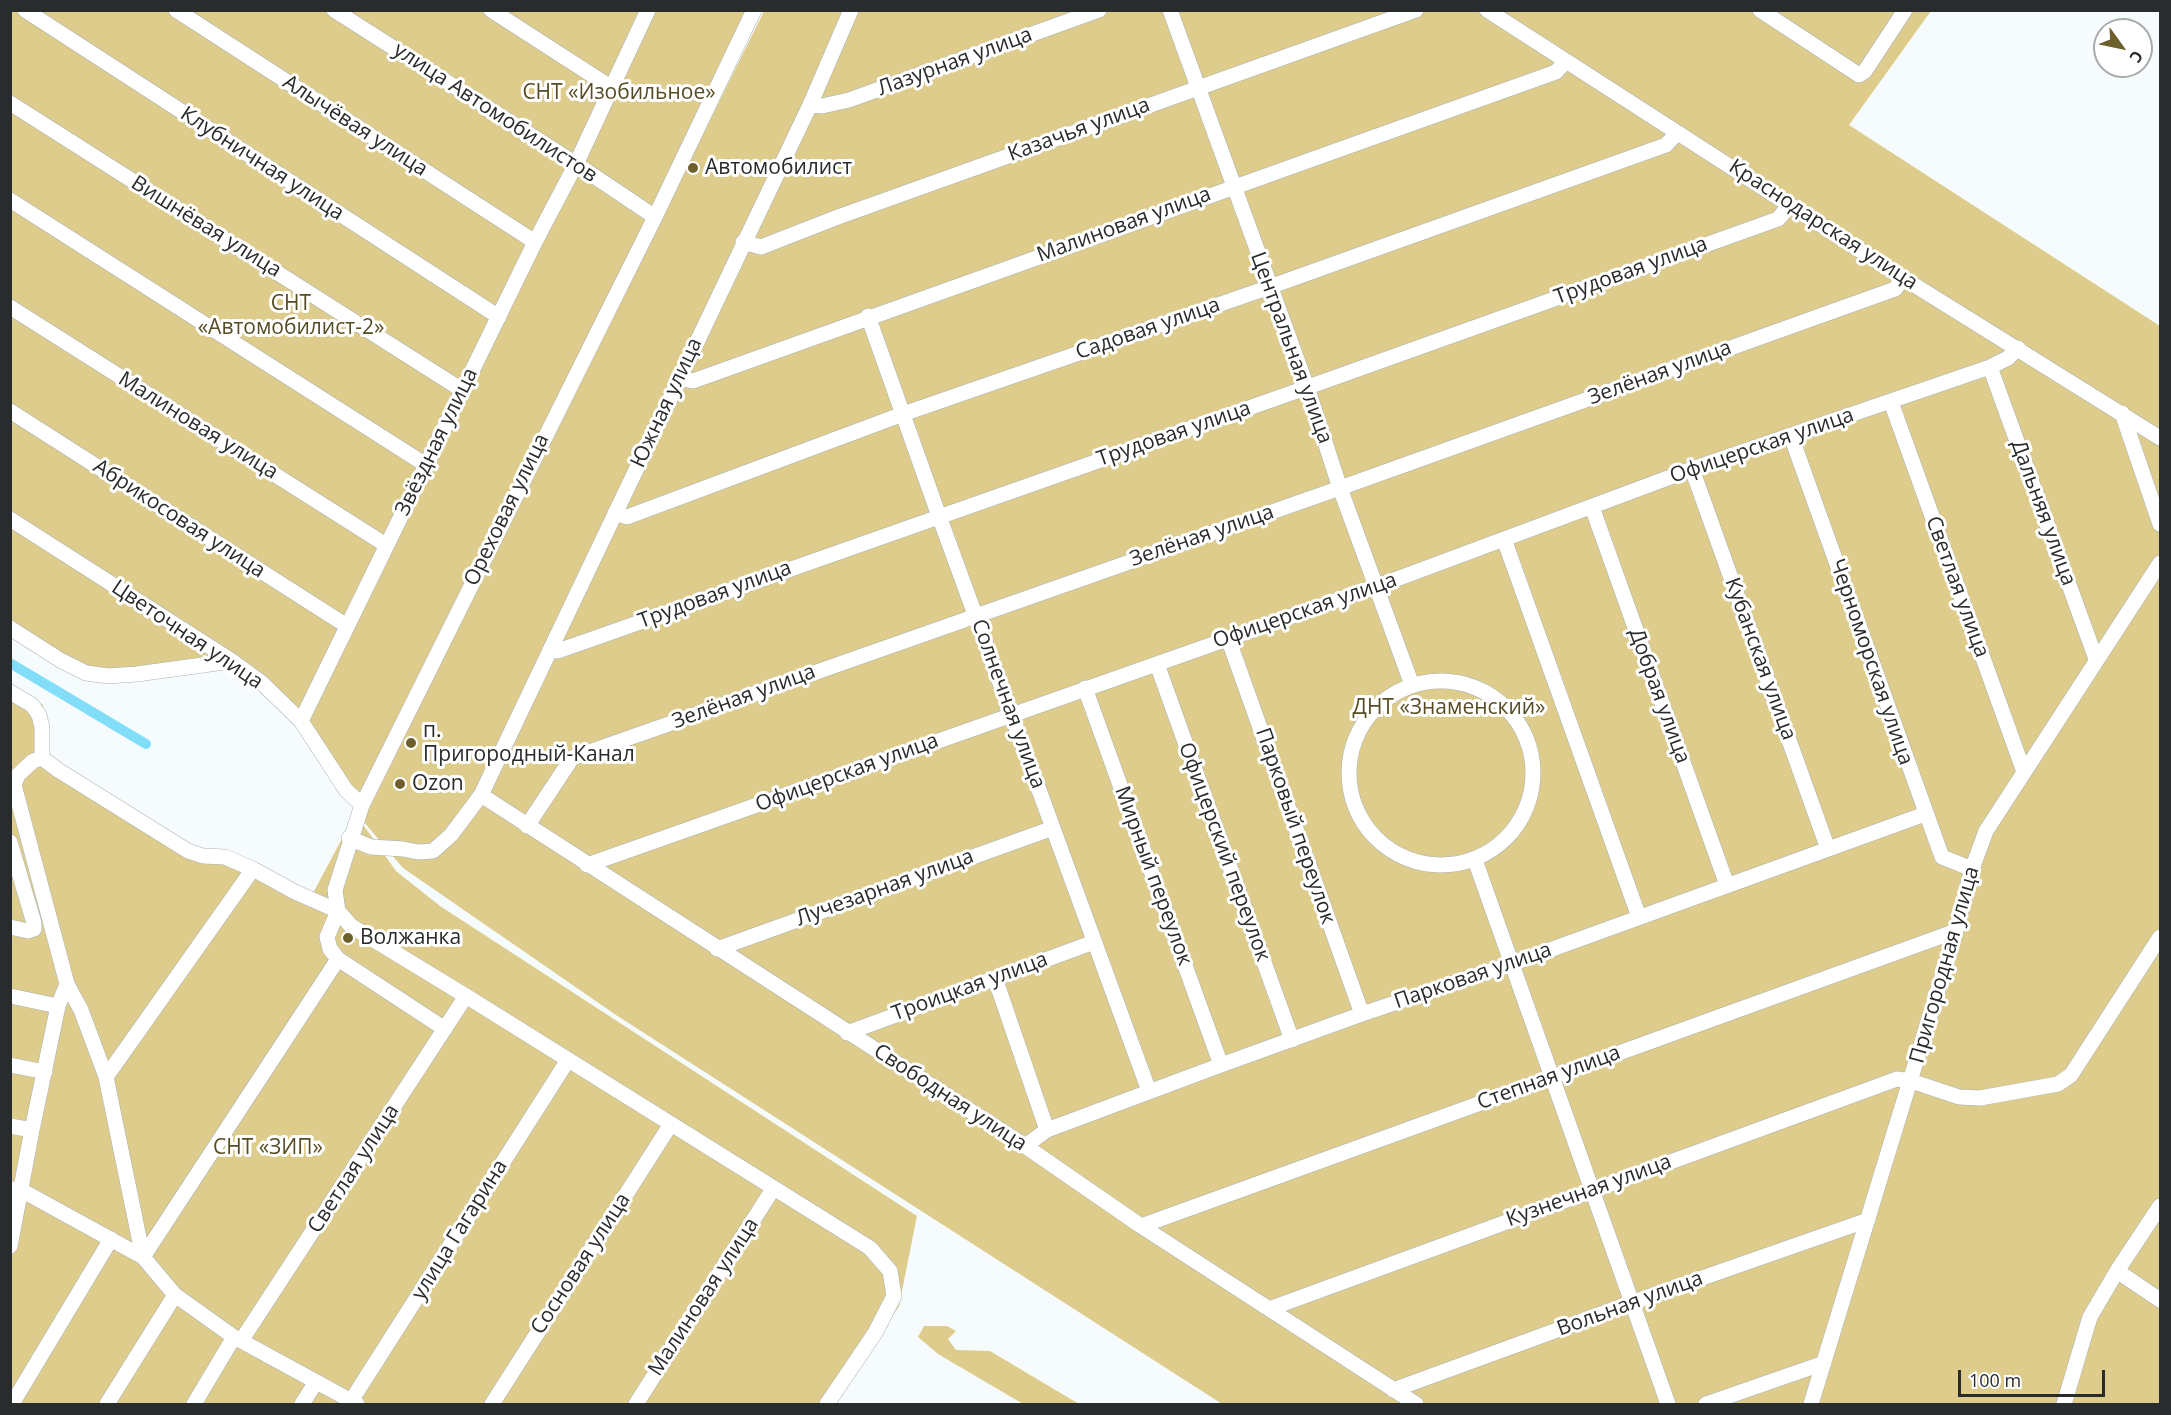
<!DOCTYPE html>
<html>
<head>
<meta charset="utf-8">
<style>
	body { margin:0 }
	#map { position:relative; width:2171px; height:1415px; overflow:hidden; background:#f6fcfe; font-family:"Open Sans",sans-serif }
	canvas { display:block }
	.frame { position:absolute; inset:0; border:12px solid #292c2c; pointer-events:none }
	.north { position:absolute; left:2093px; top:18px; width:60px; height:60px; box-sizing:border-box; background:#fff; border:2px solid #a9abab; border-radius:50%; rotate:123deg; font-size:16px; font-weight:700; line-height:24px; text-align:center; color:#292c2c }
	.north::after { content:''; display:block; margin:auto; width:21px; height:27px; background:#6d602d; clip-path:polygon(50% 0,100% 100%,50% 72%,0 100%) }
	.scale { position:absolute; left:1958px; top:1370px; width:147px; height:27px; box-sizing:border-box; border:3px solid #292c2c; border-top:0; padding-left:8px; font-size:18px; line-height:21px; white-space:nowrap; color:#292c2c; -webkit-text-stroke:4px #fff; paint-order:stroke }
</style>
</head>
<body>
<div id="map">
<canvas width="2171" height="1415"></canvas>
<div class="frame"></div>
<div class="north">С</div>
<div class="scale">100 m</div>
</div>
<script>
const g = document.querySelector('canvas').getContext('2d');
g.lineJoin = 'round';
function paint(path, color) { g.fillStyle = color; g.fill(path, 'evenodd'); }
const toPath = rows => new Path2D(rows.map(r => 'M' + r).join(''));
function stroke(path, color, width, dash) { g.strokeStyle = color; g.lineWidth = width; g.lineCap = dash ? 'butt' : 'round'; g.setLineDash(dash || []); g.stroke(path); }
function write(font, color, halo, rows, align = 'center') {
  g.font = font + ' "Open Sans",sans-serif'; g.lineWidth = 6; g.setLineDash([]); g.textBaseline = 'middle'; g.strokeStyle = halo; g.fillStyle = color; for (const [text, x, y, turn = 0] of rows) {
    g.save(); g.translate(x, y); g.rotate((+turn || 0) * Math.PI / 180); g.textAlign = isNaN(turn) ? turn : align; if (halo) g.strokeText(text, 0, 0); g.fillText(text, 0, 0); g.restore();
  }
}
paint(toPath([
	[10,11,754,11,362,805,301,721,242,667,108,676,11,628],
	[764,11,1931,11,1849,125,2160,326,2160,1404,1222,1404,616,1015,403,868,363,821],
	[10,685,43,705,48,756,202,851,312,895,353,818,364,826,396,871,440,906,917,1216,899,1306,835,1404,11,1404],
	[924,1326,947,1326,956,1331,948,1339,956,1350,990,1351,1079,1404,1023,1404,938,1354,918,1337]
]), '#ddcc8b');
stroke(toPath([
	[10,663,146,744]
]), '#81ddf8', 10);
const minor = toPath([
	[25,10,499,317],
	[176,10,535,242],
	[334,10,576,164,655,217],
	[491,10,612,88],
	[1170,10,1307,387,1340,488,1412,685],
	[1487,10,1903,278,2160,438],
	[1760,10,1859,75,1865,71,1905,10],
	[10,103,462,390],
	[810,105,822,106,849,100,1099,10],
	[10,200,426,465],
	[743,242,761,247,838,217,1416,10],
	[10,307,386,545],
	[868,316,939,516,1149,1091],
	[1990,367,2096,659],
	[678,378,693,381,1556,72,1566,61],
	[1891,402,2024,772],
	[10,411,347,626],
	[2122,413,2160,524],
	[1791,436,1942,857,1972,869],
	[1692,469,1828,849],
	[1592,507,1727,885],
	[615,513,627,517,903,414,1261,290,1666,145,1677,133],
	[10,519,232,661,262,683,301,721,346,790,362,805],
	[1504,539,1639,917],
	[10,628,60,660,86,673,108,676,137,674,232,661],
	[1228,638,1362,1014],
	[551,648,558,651,1297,391,1778,219,1790,205],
	[1157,664,1292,1040],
	'1349 773a92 92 0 1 1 184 0a92 92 0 1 1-184 0Z',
	[1085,688,1221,1065],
	[10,692,32,705,39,715,42,727,42,758,58,770,188,851,203,856,225,857,253,869,295,892,338,911,351,926,466,996,870,1248,890,1271,894,1296,875,1333,827,1404],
	[301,721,535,242,576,164,648,10],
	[481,795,1025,1146,1141,1226,1416,1404],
	[527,826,572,758,1340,488,1895,289,1903,278],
	[349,838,371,847,403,849,418,852,433,851,451,835,481,795,810,105,851,10],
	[10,842,34,923,34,929,28,931,10,927],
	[1475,860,1668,1404],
	[587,865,1386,583,1692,469,1990,367,2008,358,2018,348],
	[717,949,1053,828],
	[338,959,445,1029],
	[995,978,1047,1130],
	[67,984,81,1010,106,1077,143,1257],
	[10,996,58,1006],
	[847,1033,1094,942],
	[10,1065,45,1072],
	[106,1077,253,869],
	[10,1126,32,1130],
	[1025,1146,1047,1130,1221,1065,1362,1014,1511,964,1925,814],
	[13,1189,21,1190,143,1257,175,1295,234,1337,357,1404],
	[1141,1226,1956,931],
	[10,1246,32,1130,58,1006,67,984,14,785,18,775,33,761,42,758],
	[143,1257,338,959,330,949,327,937,338,911,335,890,362,805,655,217,754,10],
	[2117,1271,2160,1300],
	[1269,1309,1897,1079,1911,1081,1959,1097,1980,1098,2058,1084,2071,1075,2160,937],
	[241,1341,466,996],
	[1393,1390,1642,1299,1868,1220],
	[351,1401,568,1060],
	[12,1404,111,1239],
	[107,1404,175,1295],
	[194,1404,234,1337],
	[302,1404,316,1382],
	[492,1404,671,1124],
	[636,1404,773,1189],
	[1706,1404,1824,1363],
	[1811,1404,1956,931,1972,869,1986,831,2160,563],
	[2064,1404,2090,1317,2117,1271,2160,1206]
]);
stroke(minor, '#abb1b3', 16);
stroke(minor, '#fff', 15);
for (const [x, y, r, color] of [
	[693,168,6,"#6d602d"],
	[411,743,6,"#6d602d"],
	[400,784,6,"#6d602d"],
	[348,938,6,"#6d602d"]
]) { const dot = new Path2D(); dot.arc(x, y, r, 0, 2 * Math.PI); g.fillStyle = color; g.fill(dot); stroke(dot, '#fff', 2); }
write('21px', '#292c2c', '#fff', [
	["Лазурная улица",955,62,-20],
	["улица Автомобилистов",495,113,33],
	["Алычёвая улица",355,126,33],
	["Казачья улица",1079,130,-20],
	["Клубничная улица",262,164,33],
	["Малиновая улица",1124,225,-20],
	["Краснодарская улица",1823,225,33],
	["Вишнёвая улица",206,227,32],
	["Трудовая улица",1631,271,-20],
	["Садовая улица",1148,329,-19],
	["Центральная улица",1291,348,70],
	["Зелёная улица",1660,373,-20],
	["Южная улица",667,403,-65],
	["Малиновая улица",198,426,32],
	["Трудовая улица",1174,434,-19],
	["Звёздная улица",437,442,-64],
	["Офицерская улица",1762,446,-19],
	["Ореховая улица",507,510,-64],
	["Дальняя улица",2043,513,70],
	["Абрикосовая улица",179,519,33],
	["Зелёная улица",1202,536,-19],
	["Светлая улица",1957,587,70],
	["Трудовая улица",715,595,-20],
	["Офицерская улица",1305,611,-19],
	["Цветочная улица",187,635,34],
	["Кубанская улица",1760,659,70],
	["Черноморская улица",1871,662,71],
	["Добрая улица",1659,696,70],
	["Зелёная улица",744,697,-20],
	["Солнечная улица",1008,704,70],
	["Офицерская улица",847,773,-20],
	["Парковый переулок",1295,826,71],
	["Офицерский переулок",1224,852,70],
	["Мирный переулок",1153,876,70],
	["Лучезарная улица",885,888,-20],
	["Пригородная улица",1945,965,-74],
	["Парковая улица",1473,976,-19],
	["Троицкая улица",970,987,-20],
	["Степная улица",1549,1078,-20],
	["Свободная улица",950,1098,33],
	["Светлая улица",354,1169,-57],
	["Кузнечная улица",1589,1191,-20],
	["улица Гагарина",460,1230,-58],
	["Сосновая улица",581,1264,-57],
	["Малиновая улица",704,1297,-57],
	["Вольная улица",1630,1304,-20]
]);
write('21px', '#574c24', '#fff', [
	["СНТ «Изобильное»",619,93],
	["СНТ",291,304],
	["«Автомобилист-2»",291,328],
	["ДНТ «Знаменский»",1449,708],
	["СНТ «ЗИП»",268,1148]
]);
write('21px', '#292c2c', '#fff', [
	["Автомобилист",705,168],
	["п.",423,731],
	["Пригородный-Канал",423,755],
	["Ozon",412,784],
	["Волжанка",360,938]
], 'left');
</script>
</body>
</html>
